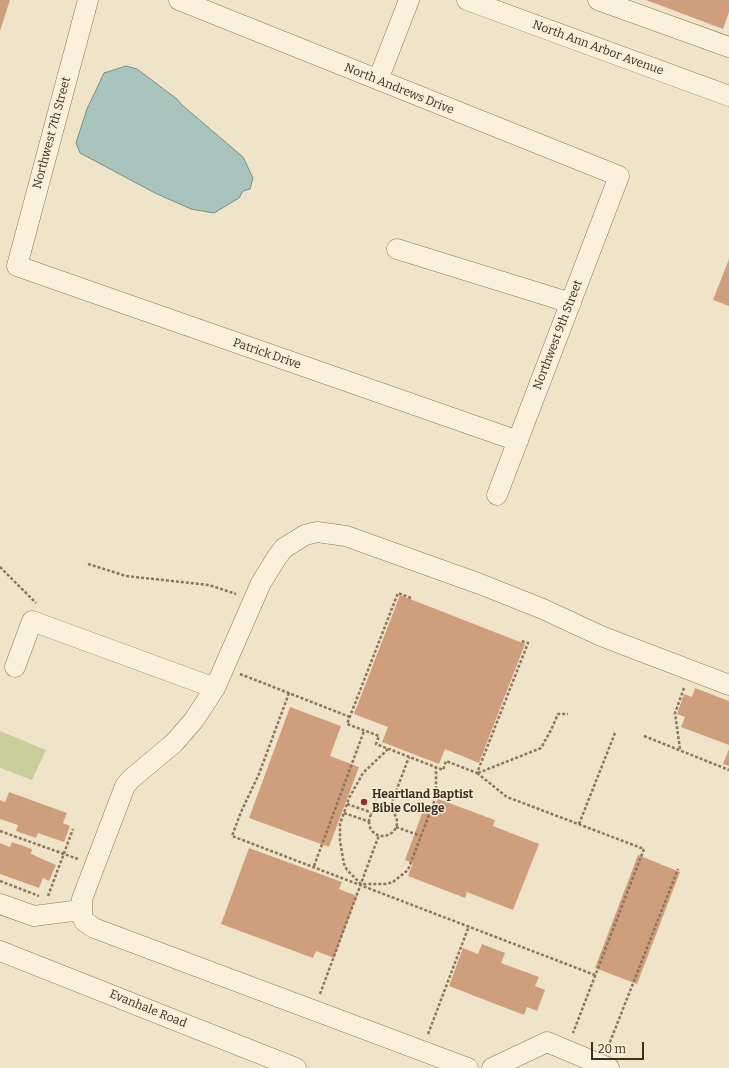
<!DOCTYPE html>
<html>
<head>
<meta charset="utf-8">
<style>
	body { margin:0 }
	#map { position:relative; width:729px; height:1068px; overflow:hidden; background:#f0e4c8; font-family:Bitter,serif }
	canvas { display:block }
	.scale { position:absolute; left:591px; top:1042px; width:53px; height:18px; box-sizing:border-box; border:2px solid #3d2e20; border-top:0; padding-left:5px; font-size:12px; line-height:14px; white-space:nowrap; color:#3d2e20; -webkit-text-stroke:3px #f7eed8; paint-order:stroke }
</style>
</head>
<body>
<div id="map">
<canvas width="729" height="1068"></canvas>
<div class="scale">20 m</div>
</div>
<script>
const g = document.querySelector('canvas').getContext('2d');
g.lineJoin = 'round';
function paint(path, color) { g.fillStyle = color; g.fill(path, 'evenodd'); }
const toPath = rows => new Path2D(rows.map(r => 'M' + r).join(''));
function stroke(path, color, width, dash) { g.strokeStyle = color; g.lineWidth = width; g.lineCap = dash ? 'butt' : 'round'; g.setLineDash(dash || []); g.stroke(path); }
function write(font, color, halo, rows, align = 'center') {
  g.font = font + ' Bitter,serif'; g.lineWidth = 3; g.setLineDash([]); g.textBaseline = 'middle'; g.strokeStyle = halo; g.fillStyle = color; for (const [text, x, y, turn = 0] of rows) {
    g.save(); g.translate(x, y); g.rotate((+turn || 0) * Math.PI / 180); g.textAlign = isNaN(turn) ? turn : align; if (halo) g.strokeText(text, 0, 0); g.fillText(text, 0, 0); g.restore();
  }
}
paint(toPath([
	[0,731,46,750,32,780,0,768]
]), '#c9cf9b');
const water = toPath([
	[126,66,137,69,177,99,182,105,243,157,253,178,250,189,243,191,239,198,214,213,191,209,155,193,80,153,76,143,87,109,104,73,126,66]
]);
paint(water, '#a9c4bc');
stroke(water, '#6f938a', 1);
paint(toPath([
	[0,0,10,0,0,31],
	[646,0,729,0,729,12,723,29],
	[729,259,729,306,713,300],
	[400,595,525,644,479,763,445,749,439,764,382,742,388,727,354,714],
	[695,688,729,701,729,745,681,727,685,717,677,714,684,694,692,697],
	[290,707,341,726,330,756,359,767,329,847,249,818],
	[729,749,729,766,723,764],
	[9,792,67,813,63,823,70,826,64,842,38,833,36,838,16,831,18,825,0,819,0,800,5,802],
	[438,799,495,820,493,826,539,844,513,910,467,892,465,898,408,876,413,863,405,860,424,808,433,812],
	[12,842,32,849,31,854,56,865,49,881,43,878,39,888,0,874,0,843,10,847],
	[249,848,342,882,339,889,357,896,334,958,316,951,313,958,221,924],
	[638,855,680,872,637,984,595,968],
	[482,944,505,953,501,963,539,977,535,986,545,990,537,1011,527,1007,524,1015,449,986,463,948,478,954]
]), '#cf9f7d');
const minor = toPath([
	[88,0,17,266,518,441],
	[179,0,619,176,497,495],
	[467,0,729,96],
	[598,0,729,47],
	[378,80,409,0],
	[397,249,571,303],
	[15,667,32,621,215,688],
	[0,904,34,916,81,910],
	[0,951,296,1068],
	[468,1068,94,928,84,921,82,915,82,899,125,786,131,779,174,743,194,720,215,688,261,583,277,557,284,548,305,535,317,532,346,536,480,584,543,609,601,636,729,685],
	[492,1068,547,1042,609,1068]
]);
stroke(minor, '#8d765c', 21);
stroke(toPath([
	[88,564,126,576,209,585,236,594],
	[0,567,36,603],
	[411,598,398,593,347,724,379,736,376,744,443,770,446,761,477,773,528,643,521,641],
	[240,674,350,717],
	[289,693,259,774,241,812,232,836,595,975],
	[644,736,729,770],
	[388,749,363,773,349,798,340,824,340,841,344,864,347,870,361,884,386,884,393,882,408,870,434,802,436,790,436,768],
	[680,749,675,713,684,688],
	[477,773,507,797,644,849,573,1033],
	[478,773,541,748,551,730,558,714,568,714],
	[347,804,373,813],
	'369 822a14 14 0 1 1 28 0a14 14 0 1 1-28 0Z',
	[389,810,409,757],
	[344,813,370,822],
	[579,824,615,733],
	[396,827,421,836],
	[0,831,78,859],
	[314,866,364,731],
	[0,881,39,896],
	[48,896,73,829],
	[320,994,379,835],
	[428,1034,469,926],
	[608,1047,678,869]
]), '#8d765c', 2.5, [3, 2]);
stroke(minor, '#faf1dc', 20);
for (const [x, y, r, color] of [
	[364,802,4,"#9e2a2b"]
]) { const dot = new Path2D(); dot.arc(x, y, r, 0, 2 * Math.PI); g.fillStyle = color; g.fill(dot); stroke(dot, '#f7eed8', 1.5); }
write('12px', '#3d2e20', '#f7eed8', [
	["North Ann Arbor Avenue",598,48,20],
	["North Andrews Drive",399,89,22],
	["Northwest 7th Street",52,133,-75],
	["Northwest 9th Street",558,335,-69],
	["Patrick Drive",267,354,19],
	["Evanhale Road",148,1009,22]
]);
write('bold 12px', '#3d2e20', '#f7eed8', [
	["Heartland Baptist",372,795],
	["Bible College",372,809]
], 'left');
</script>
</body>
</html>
